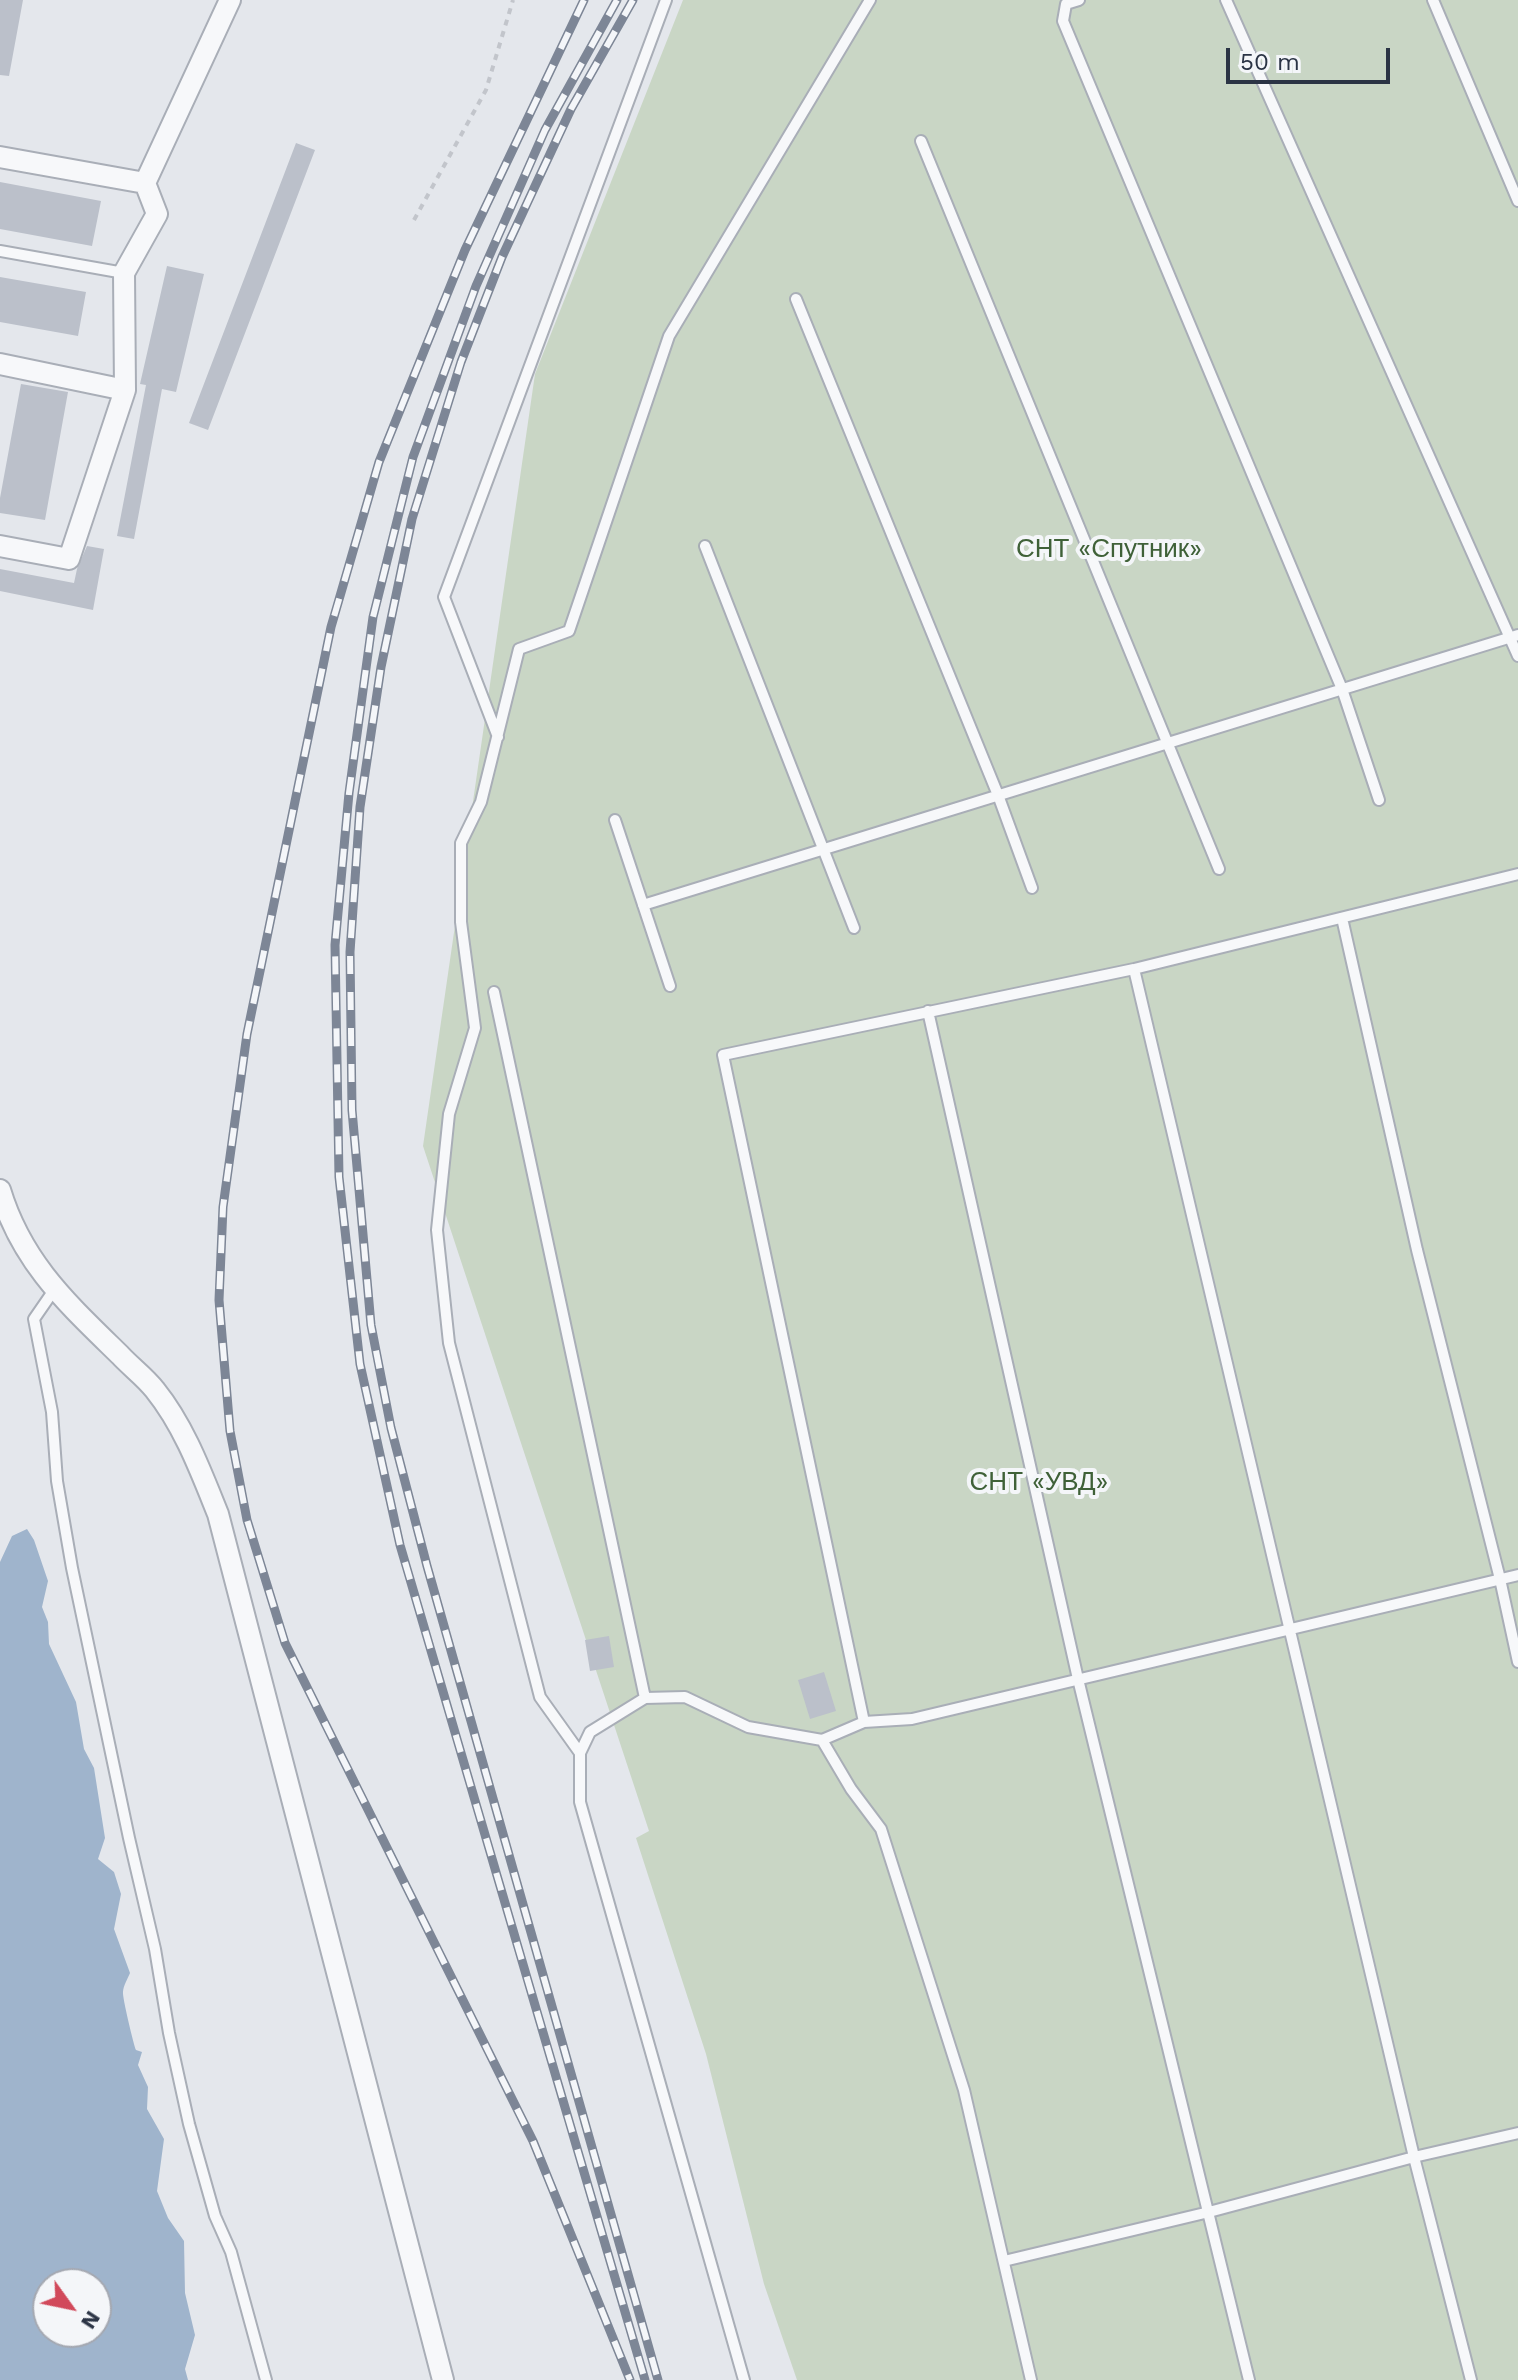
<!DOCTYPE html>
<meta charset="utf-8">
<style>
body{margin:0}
#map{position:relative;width:1518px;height:2380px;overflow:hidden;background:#e4e7ec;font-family:"Work Sans",sans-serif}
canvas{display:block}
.north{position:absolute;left:32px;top:2268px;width:80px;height:80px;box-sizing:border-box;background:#f4f6f9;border:2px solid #a4a8b1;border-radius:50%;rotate:123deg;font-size:22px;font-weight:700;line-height:32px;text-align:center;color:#2b3445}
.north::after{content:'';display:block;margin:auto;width:28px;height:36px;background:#d1495b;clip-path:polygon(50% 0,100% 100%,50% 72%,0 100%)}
.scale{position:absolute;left:1226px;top:48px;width:164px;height:36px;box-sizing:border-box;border:4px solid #2b3445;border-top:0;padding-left:10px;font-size:24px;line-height:28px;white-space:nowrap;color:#2b3445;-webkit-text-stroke:6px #f4f6f9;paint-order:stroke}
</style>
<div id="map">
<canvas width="1518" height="2380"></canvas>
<div class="north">N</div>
<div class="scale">50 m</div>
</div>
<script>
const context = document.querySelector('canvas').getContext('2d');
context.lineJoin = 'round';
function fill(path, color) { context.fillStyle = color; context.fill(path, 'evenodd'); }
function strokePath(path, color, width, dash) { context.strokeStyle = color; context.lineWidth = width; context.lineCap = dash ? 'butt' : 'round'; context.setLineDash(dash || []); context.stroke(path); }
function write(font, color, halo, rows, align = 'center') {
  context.font = font + ' "Work Sans",sans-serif'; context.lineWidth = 8; context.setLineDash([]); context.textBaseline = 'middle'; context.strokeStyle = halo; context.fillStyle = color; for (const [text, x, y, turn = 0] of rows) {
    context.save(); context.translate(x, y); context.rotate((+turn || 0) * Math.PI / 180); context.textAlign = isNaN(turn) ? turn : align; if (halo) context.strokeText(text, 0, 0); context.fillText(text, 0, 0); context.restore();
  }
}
fill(new Path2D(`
 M683,0H1518V2380H797L764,2284L706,2054L636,1838L649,1831L423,1146L535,374Z`), '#c9d6c5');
fill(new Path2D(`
 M27,1529L34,1540L48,1581L42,1607L48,1622L49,1644L76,1702L84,1749L94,1768L105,1838L98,1859L114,1872L121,1894L114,1929L130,1973C128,1978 123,1986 123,1992C122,1996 134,2046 136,2050L142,2052L138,2065L148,2087L147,2109L164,2139L157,2191L168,2218L184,2241L185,2293L195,2335L185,2369L188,2380H0V1562L12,1536ZM48,2284H96V2332H48Z`), '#9fb4cc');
fill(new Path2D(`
 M0,0H23L9,76L0,75Z
 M296,143L315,150L208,430L189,423Z
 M0,182L101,201L92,246L0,229Z
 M167,266L204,274L176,392L162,389L134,539L117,536L146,385L140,384Z
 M0,277L86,292L78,336L0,322Z
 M21,384L68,392L45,520L0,513V498Z
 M87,546L104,549L93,610L0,591V569L74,583L77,569Z
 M609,1636L614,1667L590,1671L585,1640Z
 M824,1672L836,1711L810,1719L798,1680Z`), '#bbc0ca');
const lane = new Path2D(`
 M1079,0L1066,4L1063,21L1342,689L1379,800
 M1226,0L1518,656
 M1433,0L1518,201
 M921,141L1219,869
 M0,251L124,273
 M796,299L998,795L1032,888
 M705,546L854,928
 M498,737L444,597L666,0
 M615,820L670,986
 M643,905L1518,635
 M1342,918L1417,1250L1500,1579L1518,1662
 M1134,969L1414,2157L1471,2380
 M494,992L645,1698
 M928,1011L1078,1679L1249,2380
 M54,1290L34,1319L52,1412L57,1481L72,1568L129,1838L155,1949L169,2033L189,2124L215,2216L231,2252L266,2380
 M864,1722L723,1055L1134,969L1518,874
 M822,1740L851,1789L881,1829L964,2090L1031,2380
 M580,1753L590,1732L645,1698L685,1697L748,1727L822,1740L864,1722L912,1719L1518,1575
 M1004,2261L1209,2212L1414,2157L1518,2133
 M744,2380L580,1802V1753L540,1697L449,1343L437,1230L449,1114L475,1028L461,922V843L481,802L519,649L569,631L669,336L870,0`);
const street = new Path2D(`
 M0,157L145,183
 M145,183L230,0
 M0,364L125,390
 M0,546L69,559L125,390L124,273L157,214L145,183
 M0,1190C22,1263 68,1304 120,1355C131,1367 145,1377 155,1390C184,1426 201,1472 218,1514L443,2380`);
strokePath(lane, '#a9aeb7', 14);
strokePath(street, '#a9aeb7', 24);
strokePath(new Path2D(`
 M414,220L486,90L513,0`), '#c2c5cb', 4, [6, 6]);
strokePath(lane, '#f7f8fa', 10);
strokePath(street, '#f7f8fa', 20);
const rail = new Path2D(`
 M584,0L465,250L379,462L331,627L247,1034L223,1207L219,1300L230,1431L247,1520L285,1643L533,2141L630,2380
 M617,0L545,130L476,286L413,457L373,617L349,793L335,945L339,1177L360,1364L400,1545L645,2380
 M633,0L571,109L502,257L461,362L412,519L381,667L360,807L350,952L352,1110L371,1325L391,1428L427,1566L658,2380`);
strokePath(rail, '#7d8696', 9);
strokePath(rail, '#f4f6f9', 6, [18]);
write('26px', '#3f6138', '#f4f6f9', [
 ["СНТ «Спутник»",1109,549],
 ["СНТ «УВД»",1039,1482]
]);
</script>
